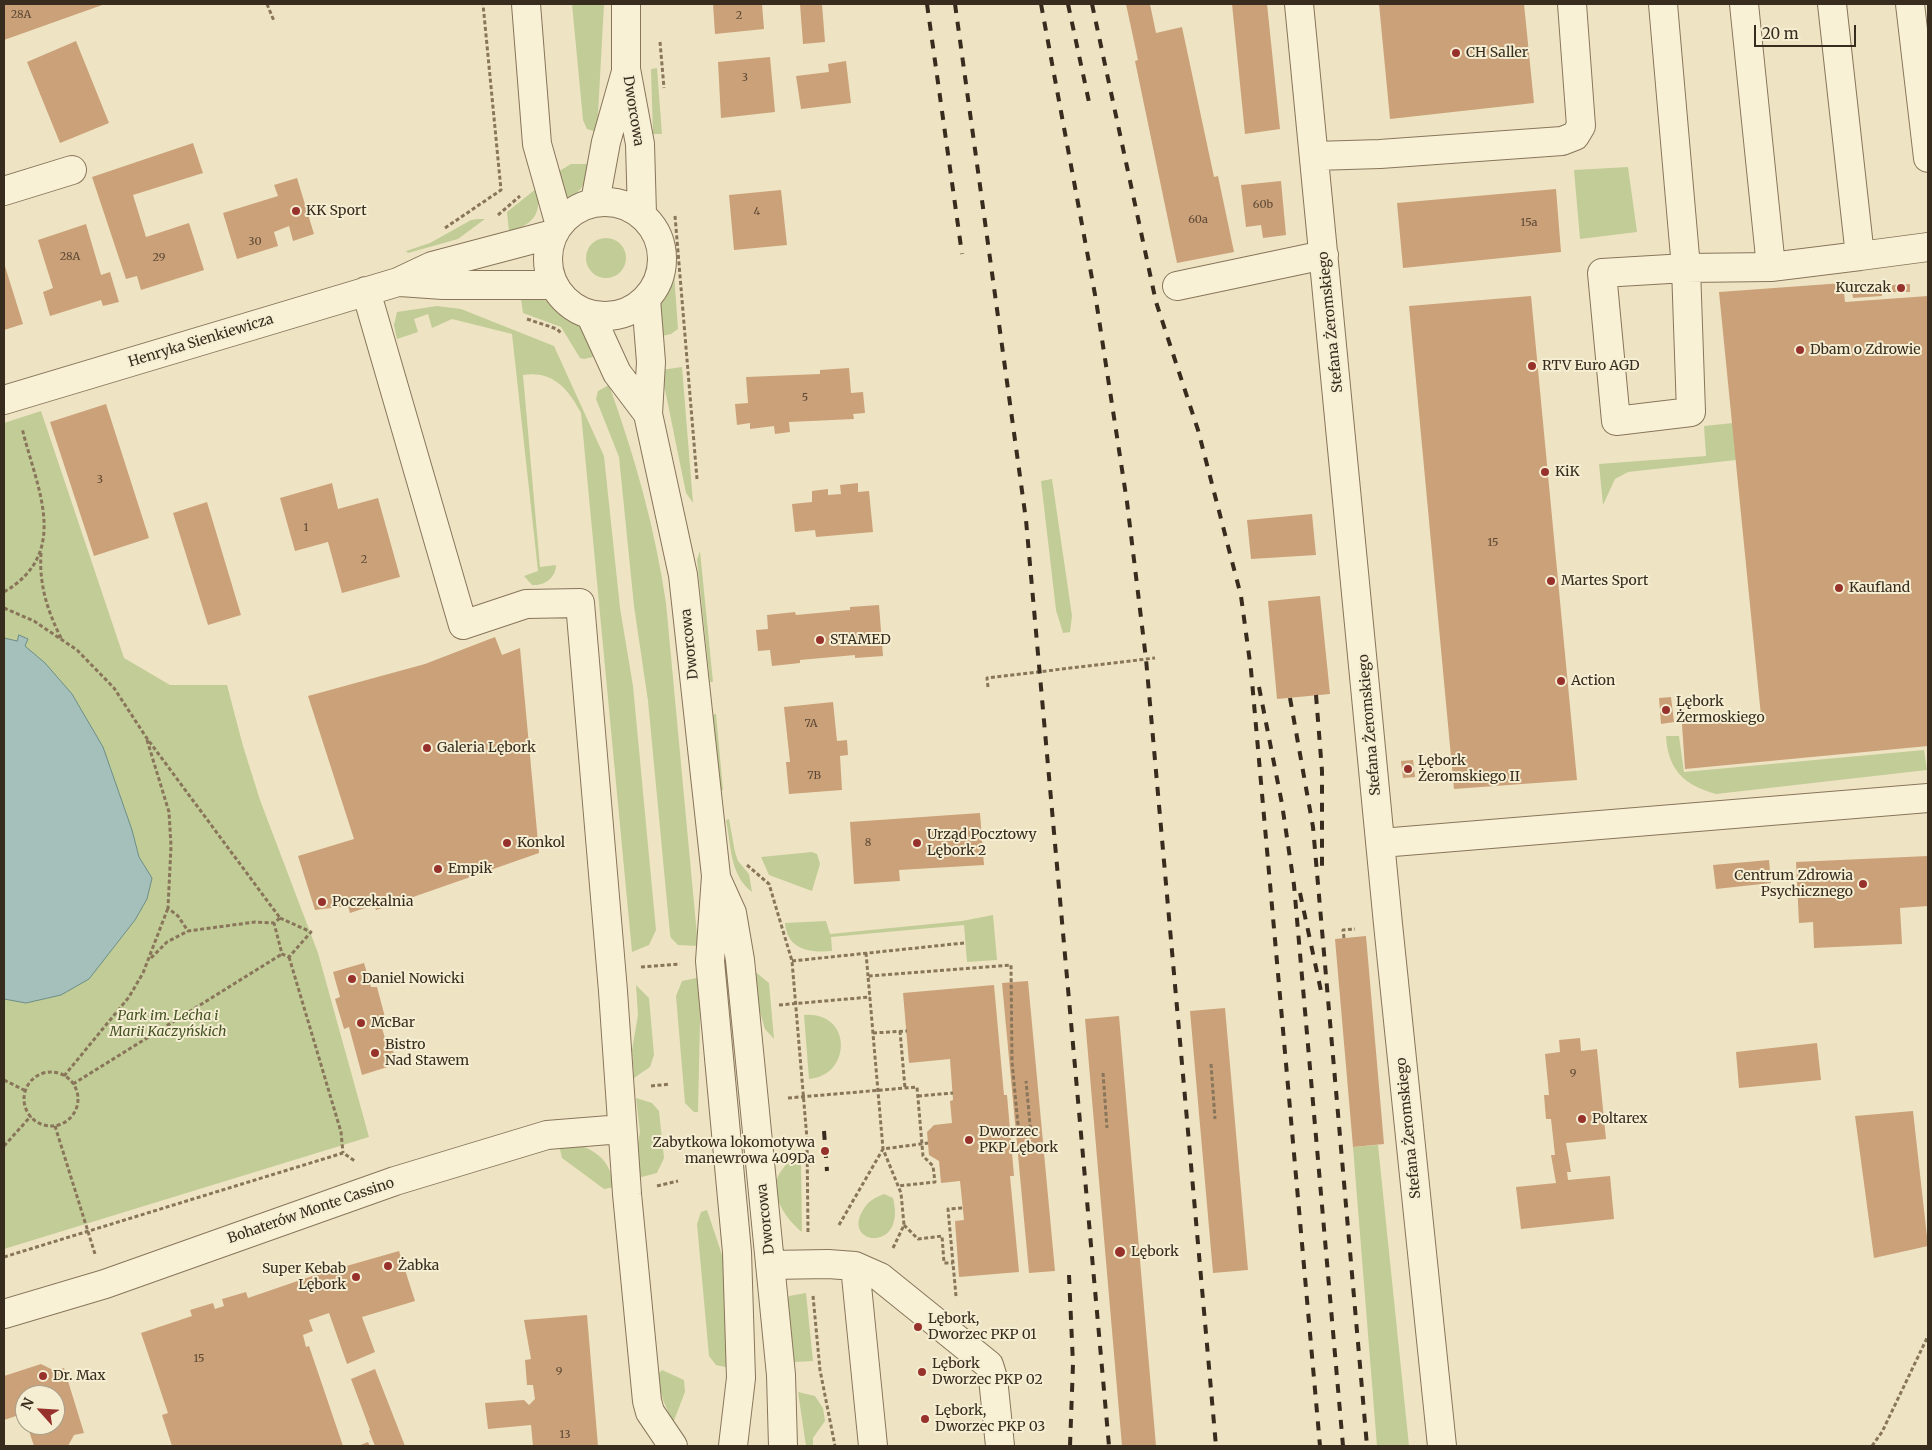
<!DOCTYPE html>
<meta charset="utf-8">
<style>
body{margin:0}
#map{position:relative;width:1932px;height:1450px;overflow:hidden;background:#eee4c3;font-family:Merriweather,serif}
canvas{display:block}
.frame{position:absolute;inset:0;border:5px solid #382c1e;pointer-events:none}
.north{position:absolute;left:15px;top:1385px;width:50px;height:50px;box-sizing:border-box;background:#f5eed2;border:1px solid #a9a08a;border-radius:50%;rotate:296deg;font-size:14px;font-weight:700;line-height:20px;text-align:center;color:#382c1e}
.north::after{content:'';display:block;margin:auto;width:18px;height:22px;background:#96322b;clip-path:polygon(50% 0,100% 100%,50% 72%,0 100%)}
.scale{position:absolute;left:1754px;top:25px;width:102px;height:22px;box-sizing:border-box;border:2px solid #382c1e;border-top:0;padding-left:6px;font-size:15px;line-height:18px;white-space:nowrap;color:#382c1e;-webkit-text-stroke:4px #f5eed2;paint-order:stroke}
</style>
<div id="map">
<canvas width="1932" height="1450"></canvas>
<div class="frame"></div>
<div class="north">N</div>
<div class="scale">20 m</div>
</div>
<script>
const context = document.querySelector('canvas').getContext('2d');
context.lineJoin = 'round';
function fill(path, color) { context.fillStyle = color; context.fill(path, 'evenodd'); }
function strokePath(path, color, width, dash) { context.strokeStyle = color; context.lineWidth = width; context.lineCap = dash ? 'butt' : 'round'; context.setLineDash(dash || []); context.stroke(path); }
function write(font, color, halo, rows, align = 'center') {
  context.font = font + ' Merriweather,serif'; context.lineWidth = 4; context.setLineDash([]); context.textBaseline = 'middle'; context.strokeStyle = halo; context.fillStyle = color; for (const [text, x, y, turn = 0] of rows) {
    context.save(); context.translate(x, y); context.rotate((+turn || 0) * Math.PI / 180); context.textAlign = isNaN(turn) ? turn : align; if (halo) context.strokeText(text, 0, 0); context.fillText(text, 0, 0); context.restore();
  }
}
fill(new Path2D(`
 M572,4H604L597,132L587,129L583,120Z
 M657,68L662,134H653L651,69Z
 M571,164H595C589,175 580,198 565,198L556,173Z
 M1628,167L1637,232L1580,239L1574,170Z
 M537,188C542,213 534,225 509,231L507,212Z
 M478,219H485L458,239L408,253L406,251L430,243L471,220Z
 M586 258a20 20 0 1 1 40 0a20 20 0 1 1-40 0Z
 M673,259L678,329L671,334L657,337L658,305L671,271Z
 M520,292C563,303 578,317 597,356L584,359L580,358L561,327L523,313Z
 M437,306L461,309L554,346L604,456L620,608L633,686L656,930L649,945L632,952L581,413C568,388 552,370 523,375L540,567L556,565C556,578 544,586 532,585L524,576L538,571L512,334L452,319L432,328L428,314L414,319L418,332L397,339L394,325L397,312Z
 M682,367L693,503L686,493L661,370Z
 M609,385C635,457 655,528 666,603L698,946L678,945L671,938L670,934L648,701L634,606L619,457L596,399L598,391Z
 M41,411L124,658L170,685H227L243,746L260,800L318,953L369,1137L4,1249V423Z
 M1733,423L1736,460L1628,472L1615,479L1603,505L1599,464L1706,456L1704,426Z
 M1052,479L1072,616L1070,632L1063,633L1056,610L1041,481Z
 M700,551L713,682H710L697,560Z
 M716,714L723,790H721L713,715Z
 M1666,736H1679L1684,772L1924,750L1927,770L1716,794C1684,785 1668,770 1666,736Z
 M729,819L735,852L738,861L749,874L752,892C730,876 731,845 726,820Z
 M812,852L817,854L820,864L812,891L769,875L761,857Z
 M993,915L997,960L967,962L964,925L831,937L832,951C810,953 787,950 785,923L826,921L830,934L962,921Z
 M753,970L769,983L774,1039L765,1029L752,985Z
 M701,977L698,1112H694L685,1103L676,996L682,981Z
 M636,985L649,998L654,1055L650,1067L634,1078L632,1050L638,1015Z
 M804,1015C853,1011 852,1076 809,1079Z
 M636,1098L652,1103L659,1111L664,1158L657,1173L638,1178L637,1149L640,1132Z
 M558,1141C588,1145 610,1154 614,1187L604,1189L562,1158Z
 M1378,1145L1409,1446H1377L1353,1147Z
 M801,1161L802,1232C787,1220 772,1199 777,1179C779,1173 784,1167 788,1162Z
 M884,1194L893,1198C907,1254 841,1245 863,1210C868,1201 874,1198 884,1194Z
 M707,1210L724,1261L730,1368L716,1365L709,1356L697,1224L701,1212Z
 M806,1293L813,1361L794,1362L786,1302L789,1296Z
 M662,1370L684,1380L685,1392L673,1423L663,1400L657,1379V1375Z
 M798,1392L815,1396L823,1408L825,1421L813,1438V1446H806Z`), '#c2cc97');
const water = new Path2D(`
 M19,635L28,639L25,646L45,663L72,694L103,747L132,830L139,857L152,878L147,899L135,920L89,979L61,995L26,1003L4,999V638L17,641Z`);
fill(water, '#a5c0ba');
strokePath(water, '#6c8e88', 1);
fill(new Path2D(`
 M4,4H105L4,40Z
 M713,4H762L764,29L715,34Z
 M800,4H822L825,42L803,44Z
 M1126,4H1150L1156,33L1182,27L1214,177L1218,176L1234,252L1177,263L1135,61L1138,60Z
 M1232,4H1267L1280,129L1245,134Z
 M1379,4H1524L1534,103L1390,119Z
 M76,41L109,123L60,143L27,62Z
 M770,57L775,112L721,118L718,62Z
 M846,61L851,103L801,109L796,76L829,72L828,64Z
 M193,143L203,173L133,195L146,237L189,223L204,270L141,290L137,276L126,279L92,177Z
 M297,178L314,234L293,241L289,226L274,232L278,246L237,259L223,213L278,196L274,185Z
 M1281,181L1286,235L1263,238L1261,225L1246,227L1241,185Z
 M1556,189L1561,252L1403,268L1397,203Z
 M781,190L787,245L734,250L729,195Z
 M86,224L101,275L110,272L119,302L103,306L101,300L50,316L43,292L53,288L38,240Z
 M4,263L23,324L4,330Z
 M1843,283L1845,302L1928,296V746L1685,769L1682,724L1761,716L1719,292Z
 M1881,284L1882,296L1853,298L1851,285Z
 M1910,284V292H1892V285Z
 M1531,296L1577,780L1454,789L1409,306Z
 M849,368L851,393L863,392L865,413L853,414L854,419L789,422L790,432L775,434L774,426L750,429V423L737,425L735,404L748,403L746,377L820,374V370Z
 M106,404L149,538L94,556L50,422Z
 M332,483L338,509L378,498L400,577L342,593L328,542L295,551L280,498Z
 M858,483V492L869,491L873,532L816,537L815,530L795,532L792,504L812,502V491L828,489V495L841,494L840,485Z
 M207,502L241,615L208,625L173,513Z
 M1312,514L1316,555L1251,559L1247,520Z
 M1320,596L1330,694L1277,699L1268,601Z
 M879,605L883,656L855,658V655L800,660V663L772,666L770,650L758,651L756,630L768,629L767,615L795,612L796,615L850,610V607Z
 M495,637L502,655L520,648L539,853L376,910L374,905L350,913L348,906L315,910L298,856L354,839L308,696L425,664Z
 M1671,697L1674,722L1661,724L1659,698Z
 M833,702L837,741L847,740L848,755L840,756L842,790L789,794L786,762H790L784,707Z
 M1413,760L1415,777L1403,778L1401,761Z
 M980,813L984,865L899,870L900,881L854,884L850,822Z
 M1928,856V906L1900,908L1902,944L1814,948L1813,922L1799,923L1796,862Z
 M1769,860L1771,883L1716,889L1713,865Z
 M1366,936L1384,1144L1353,1147L1335,939Z
 M364,963L371,987H377L385,1017L379,1019L386,1041L390,1040L397,1064L362,1075L349,1027L344,1029L335,999L340,997L333,972Z
 M1028,981L1055,1271L1029,1273L1002,983Z
 M994,985L1004,1095H1007L1014,1176H1010L1019,1272L959,1277L955,1221L964,1220L960,1181L941,1183L939,1161L929,1155L927,1132L934,1125L952,1123L950,1101L953,1100L950,1059L909,1063L903,993Z
 M1225,1008L1248,1270L1213,1273L1190,1011Z
 M1119,1016L1156,1446H1122L1085,1019Z
 M1580,1038L1581,1051L1597,1049L1606,1139L1566,1143L1571,1172H1567L1568,1180L1610,1176L1614,1219L1521,1229L1516,1187L1556,1183L1551,1155H1555L1551,1119H1546L1544,1095H1549L1545,1054L1560,1052L1559,1040Z
 M1817,1043L1821,1080L1739,1088L1736,1052Z
 M1913,1111L1928,1246L1874,1258L1855,1116Z
 M399,1251L415,1301L362,1317L375,1352L347,1364L329,1313L309,1320L313,1331L303,1335L306,1347L309,1346L343,1446H172L162,1415L168,1413L141,1333L192,1316L190,1310L213,1303L215,1309L224,1306L222,1299L246,1292L248,1298L315,1275Z
 M587,1315L598,1446H533L531,1425L488,1429L485,1403L524,1400L529,1405L535,1399L533,1385H527L525,1360L531,1359L524,1320Z
 M41,1364L55,1371L64,1368L84,1433L74,1435L68,1446H34L27,1425H55V1395H25V1420L16,1416L4,1420V1376Z
 M375,1369L405,1446H375L369,1431L370,1430L351,1379Z
 M368,1442L370,1446H358Z`), '#cba179');
const minor = new Path2D(`
 M526,4L537,144L559,222
 M626,4V69L640,144L642,214
 M1299,4L1388,924L1442,1446
 M1663,4L1686,268L1691,412L1616,421L1602,273L1686,268L1771,267
 M1744,4L1771,267L1860,256L1832,4
 M1910,4L1928,158
 M1315,156L1380,154L1562,141L1575,136L1581,126L1572,4
 M4,191L72,170
 M548 259a57 57 0 1 1 114 0a57 57 0 1 1-114 0Z
 M595,202L606,142L625,75
 M1860,256L1928,247
 M400,282L443,285H553
 M1177,286L1324,255
 M366,291L463,625L526,604L580,603L613,991L627,1194L647,1401L650,1412L673,1446
 M646,299L651,362L648,414L683,575L716,876L710,961L737,1252L741,1378L733,1446
 M590,314L617,373L648,414
 M4,400L398,282L432,266L553,234
 M1381,843L1928,798
 M718,882L732,913L740,960L781,1375L783,1446
 M770,1265L828,1264L855,1266L880,1277L989,1365L993,1378L1000,1446
 M855,1266L873,1446
 M4,1314L105,1284L395,1181L547,1135L622,1129`);
strokePath(minor, '#88755a', 30);
strokePath(new Path2D(`
 M267,4L274,21
 M660,42L664,88
 M498,215L520,196
 M675,216L697,479
 M445,228L501,190L483,4
 M527,319L557,329L562,334
 M41,553C39,584 47,610 61,638
 M4,592C72,552 36,487 22,428
 M4,608L34,621L77,650L114,688L146,737L280,918
 M988,687L987,678L1155,658
 M147,740L169,812L171,846L168,908L178,916L188,931L255,922L274,923
 M747,865L769,884L792,961L807,1139L808,1232
 M280,918L311,932L289,957L282,954L274,923Z
 M1344,938L1343,930L1355,929
 M866,953L868,976
 M289,957L341,1132L343,1153
 M151,958L167,942L188,931
 M792,961L964,943
 M641,967L680,964
 M779,1005L870,997
 M900,1031L905,1088
 M873,1033L907,1031
 M1211,1064L1215,1119
 M24 1099a27 27 0 1 1 54 0a27 27 0 1 1-54 0Z
 M1103,1073L1107,1128
 M64,1076L129,997L143,973L168,908
 M4,1080L26,1091
 M73,1084L282,954
 M651,1086L670,1084
 M918,1096L953,1093
 M788,1098L917,1087L923,1156L933,1166L935,1182L898,1186
 M55,1126L95,1254
 M1010,1136L1019,1135
 M4,1146L31,1116
 M657,1186L678,1181
 M839,1225L883,1149L928,1143
 M904,1225L918,1239L942,1236L944,1263H953
 M893,1248L904,1225L901,1193L883,1149L868,976L1011,965L1012,1062L1019,1135H1031L1026,1081
 M4,1257L343,1153L355,1161
 M813,1296L820,1370L835,1446
 M956,1296L948,1209L963,1208
 M1872,1446L1882,1432L1928,1336`), '#88755a', 3, [4, 2.5]);
strokePath(minor, '#f8f1d6', 28);
strokePath(new Path2D(`
 M927,4L962,254
 M955,4L1026,520L1109,1446
 M1041,4L1096,300L1127,502L1146,659L1216,1446
 M1068,4L1089,102
 M1092,4L1156,302L1198,430L1241,596L1251,670L1320,1446
 M1259,687L1282,804L1294,885L1343,1446
 M1316,695L1322,771V866
 M1290,698L1313,827L1367,1446
 M1300,893L1321,991
 M824,1131L827,1171
 M1069,1275L1073,1364L1070,1446`), '#382c1e', 4, [9, 9]);
for (const [x, y, r, color] of [
 [1456,53,5,"#96322b"],
 [296,211,5,"#96322b"],
 [1901,288,5,"#96322b"],
 [1800,350,5,"#96322b"],
 [1532,366,5,"#96322b"],
 [1545,472,5,"#96322b"],
 [1551,581,5,"#96322b"],
 [1839,588,5,"#96322b"],
 [820,640,5,"#96322b"],
 [1561,681,5,"#96322b"],
 [1666,710,5,"#96322b"],
 [427,748,5,"#96322b"],
 [1408,769,5,"#96322b"],
 [507,843,5,"#96322b"],
 [917,843,5,"#96322b"],
 [438,869,5,"#96322b"],
 [1863,884,5,"#96322b"],
 [322,902,5,"#96322b"],
 [352,979,5,"#96322b"],
 [361,1023,5,"#96322b"],
 [375,1053,5,"#96322b"],
 [1582,1119,5,"#96322b"],
 [969,1140,5,"#96322b"],
 [825,1151,5,"#96322b"],
 [1120,1252,6,"#96322b"],
 [388,1266,5,"#96322b"],
 [356,1277,5,"#96322b"],
 [918,1327,5,"#96322b"],
 [922,1372,5,"#96322b"],
 [43,1376,5,"#96322b"],
 [925,1419,5,"#96322b"]
]) { const dot = new Path2D(); dot.arc(x, y, r, 0, 2 * Math.PI); context.fillStyle = color; context.fill(dot); strokePath(dot, '#f5eed2', 2); }
write('11px', '#5d4935', null, [
 ["28A",21,15],
 ["2",739,16],
 ["3",745,78],
 ["60b",1263,205],
 ["4",757,212],
 ["60a",1198,220],
 ["15a",1529,223],
 ["30",255,242],
 ["28A",70,257],
 ["29",159,258],
 ["5",805,398],
 ["3",100,480],
 ["1",306,528],
 ["15",1493,543],
 ["2",364,560],
 ["7A",811,724],
 ["7B",814,776],
 ["8",868,843],
 ["9",1573,1074],
 ["15",199,1359],
 ["9",559,1372],
 ["13",565,1435]
]);
write('14px', '#382c1e', '#f5eed2', [
 ["CH Saller",1466,53],
 ["KK Sport",306,211],
 ["Kurczak",1891,288,"right"],
 ["Dbam o Zdrowie",1810,350],
 ["RTV Euro AGD",1542,366],
 ["KiK",1555,472],
 ["Martes Sport",1561,581],
 ["Kaufland",1849,588],
 ["STAMED",830,640],
 ["Action",1571,681],
 ["Lębork",1676,702],
 ["Żermoskiego",1676,718],
 ["Galeria Lębork",437,748],
 ["Lębork",1418,761],
 ["Żeromskiego II",1418,777],
 ["Urząd Pocztowy",927,835],
 ["Lębork 2",927,851],
 ["Konkol",517,843],
 ["Empik",448,869],
 ["Centrum Zdrowia",1853,876,"right"],
 ["Psychicznego",1853,892,"right"],
 ["Poczekalnia",332,902],
 ["Daniel Nowicki",362,979],
 ["McBar",371,1023],
 ["Bistro",385,1045],
 ["Nad Stawem",385,1061],
 ["Poltarex",1592,1119],
 ["Dworzec",979,1132],
 ["PKP Lębork",979,1148],
 ["Zabytkowa lokomotywa",815,1143,"right"],
 ["manewrowa 409Da",815,1159,"right"],
 ["Lębork",1131,1252],
 ["Żabka",398,1266],
 ["Super Kebab",346,1269,"right"],
 ["Lębork",346,1285,"right"],
 ["Lębork,",928,1319],
 ["Dworzec PKP 01",928,1335],
 ["Lębork",932,1364],
 ["Dworzec PKP 02",932,1380],
 ["Dr. Max",53,1376],
 ["Lębork,",935,1411],
 ["Dworzec PKP 03",935,1427]
], 'left');
write('14px', '#382c1e', '#f5eed2', [
 ["Dworcowa",633,111,81],
 ["Stefana Żeromskiego",1331,322,-96],
 ["Henryka Sienkiewicza",201,341,-17],
 ["Dworcowa",690,644,-96],
 ["Stefana Żeromskiego",1370,725,-95],
 ["Stefana Żeromskiego",1409,1128,-96],
 ["Bohaterów Monte Cassino",311,1211,-19],
 ["Dworcowa",766,1219,-96]
]);
write('italic 14px', '#455425', '#f5eed2', [
 ["Park im. Lecha i",168,1016],
 ["Marii Kaczyńskich",168,1032]
]);
</script>
